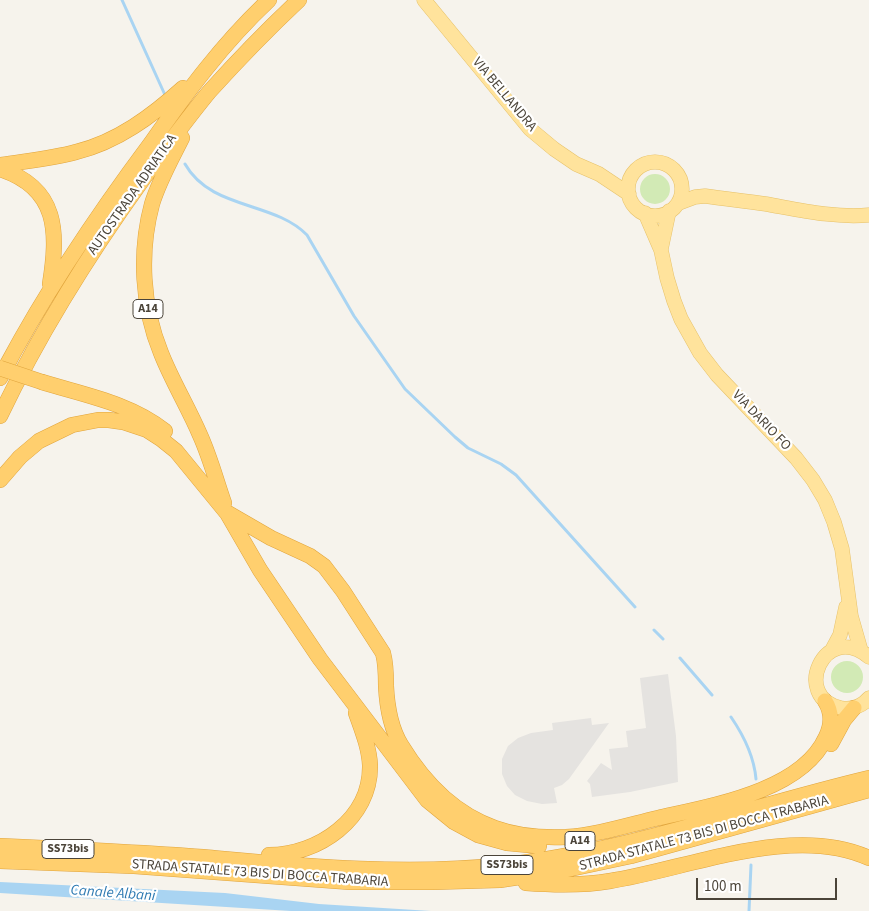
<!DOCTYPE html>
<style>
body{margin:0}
#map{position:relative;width:869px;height:911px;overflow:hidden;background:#f6f3ec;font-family:"Source Sans 3",sans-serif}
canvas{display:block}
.scale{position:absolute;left:696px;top:878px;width:141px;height:22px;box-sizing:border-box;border:2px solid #4b4439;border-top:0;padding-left:6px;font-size:15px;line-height:18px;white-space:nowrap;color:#4b4439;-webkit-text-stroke:4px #fff;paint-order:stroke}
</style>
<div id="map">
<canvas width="869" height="911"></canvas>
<div class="scale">100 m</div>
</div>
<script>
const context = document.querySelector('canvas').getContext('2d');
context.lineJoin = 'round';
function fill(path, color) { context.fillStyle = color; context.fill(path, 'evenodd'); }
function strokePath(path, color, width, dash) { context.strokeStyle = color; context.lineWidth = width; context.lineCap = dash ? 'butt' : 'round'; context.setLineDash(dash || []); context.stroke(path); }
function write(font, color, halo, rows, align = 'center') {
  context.font = font + ' "Source Sans 3",sans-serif'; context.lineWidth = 4.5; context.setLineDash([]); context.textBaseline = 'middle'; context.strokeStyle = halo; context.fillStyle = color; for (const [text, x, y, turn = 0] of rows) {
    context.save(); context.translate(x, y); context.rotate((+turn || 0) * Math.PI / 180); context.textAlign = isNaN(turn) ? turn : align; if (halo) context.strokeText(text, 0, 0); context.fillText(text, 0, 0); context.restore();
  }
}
fill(new Path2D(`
 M640 189a15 15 0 1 1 30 0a15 15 0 1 1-30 0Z
 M831 677a16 16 0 1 1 32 0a16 16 0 1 1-32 0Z`), '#d2eab5');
fill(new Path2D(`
 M668,674L676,736L678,782L630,792L592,797L590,784L587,781L601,763L612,770L609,749L628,747L626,731L646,728L640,678Z
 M591,718L592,725L609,723L569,779L562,785L554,788L557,803L542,804L527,801L515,795L507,786L502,774V759L508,746L518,738L531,733L553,730L552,723Z`), '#e5e3e0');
fill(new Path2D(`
 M0,882L225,893L319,904L431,911H291L0,893Z`), '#a9d4f2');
strokePath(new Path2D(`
 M122,0L165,95
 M185,164C211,210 274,201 307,235L354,316L405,389L455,437L468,448L501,464L516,475L635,607
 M654,630L663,639
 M680,658L712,695
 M731,717C744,736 754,756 756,779
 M749,911L751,865`), '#a9d4f2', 3);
const major = new Path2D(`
 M424,0L530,129L554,149L576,164L599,174L629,194
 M628 189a27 27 0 1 1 54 0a27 27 0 1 1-54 0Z
 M679,203L695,197L705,196C725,199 746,201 766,204C800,210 834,218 869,215
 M645,213L661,250L667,278L674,301L681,319L700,353L717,375L796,458L813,480L825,500L834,522L842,549L851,616L861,651
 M661,249L669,211
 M832,650L840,635L846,607
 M869,657C824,620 791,698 841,708C852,710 862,706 869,698`);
const highway = new Path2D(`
 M182,138C171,160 159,181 152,204C139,252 142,307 161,353C172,381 188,407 200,435C210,457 216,480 224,503
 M0,165C25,161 51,159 76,152C117,142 152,116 183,88
 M0,169C59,188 58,233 50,284
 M0,378C43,295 95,218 151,143C187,92 223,43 269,0
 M42,382C84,395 130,403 165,431
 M0,416C40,332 89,254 143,179C164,150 186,120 209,92C238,60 268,29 299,0
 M0,480L20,457L39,441L72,425L98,420H109L123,422L147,430L161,439L176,451L226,512L271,538L310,556L324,566L343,591L383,653C386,664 386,675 386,686C387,706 390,727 401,745C423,781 454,814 495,828C517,836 542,838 566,837C597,835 628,825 658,818C711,806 802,791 826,737C832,725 832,712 825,701
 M227,513L260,570L320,659L427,800L454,822L478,835L507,843L539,846
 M831,744L844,720L854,708
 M0,846C68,849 136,852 203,857C303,866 404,876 504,865C628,851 747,807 869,778
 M269,855C318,855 371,819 370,765C369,747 362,730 356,713
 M0,861L134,866L350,882H433L500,880L565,870L631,856L869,790
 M526,883C554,885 582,886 610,881C688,869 793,823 869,858`);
strokePath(major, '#e6c16a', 15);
strokePath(highway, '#e0a43c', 16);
strokePath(major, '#ffe39c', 14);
strokePath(highway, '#ffcf6e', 15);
const highwayBridge = new Path2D(`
 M0,368L42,382`);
strokePath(highwayBridge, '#e0a43c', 16, []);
strokePath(highwayBridge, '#ffcf6e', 15);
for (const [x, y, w] of [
 [148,309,30],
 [580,841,30],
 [68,849,52],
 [507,865,52]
]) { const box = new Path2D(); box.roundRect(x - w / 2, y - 9.5, w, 19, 4); context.fillStyle = '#fff'; context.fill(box); strokePath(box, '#4b4439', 1); }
write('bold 12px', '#4b4439', null, [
 ["A14",148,309],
 ["A14",580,841],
 ["SS73bis",68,849],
 ["SS73bis",507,865]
]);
write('14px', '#4b4439', '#fff', [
 ["VIA BELLANDRA",504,95,50],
 ["AUTOSTRADA ADRIATICA",133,195,-55],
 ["VIA DARIO FO",761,421,46],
 ["STRADA STATALE 73 BIS DI BOCCA TRABARIA",704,834,-15],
 ["STRADA STATALE 73 BIS DI BOCCA TRABARIA",260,874,4]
]);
write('italic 15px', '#2e7ab2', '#fff', [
 ["Canale Albani",113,894,4]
]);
</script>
